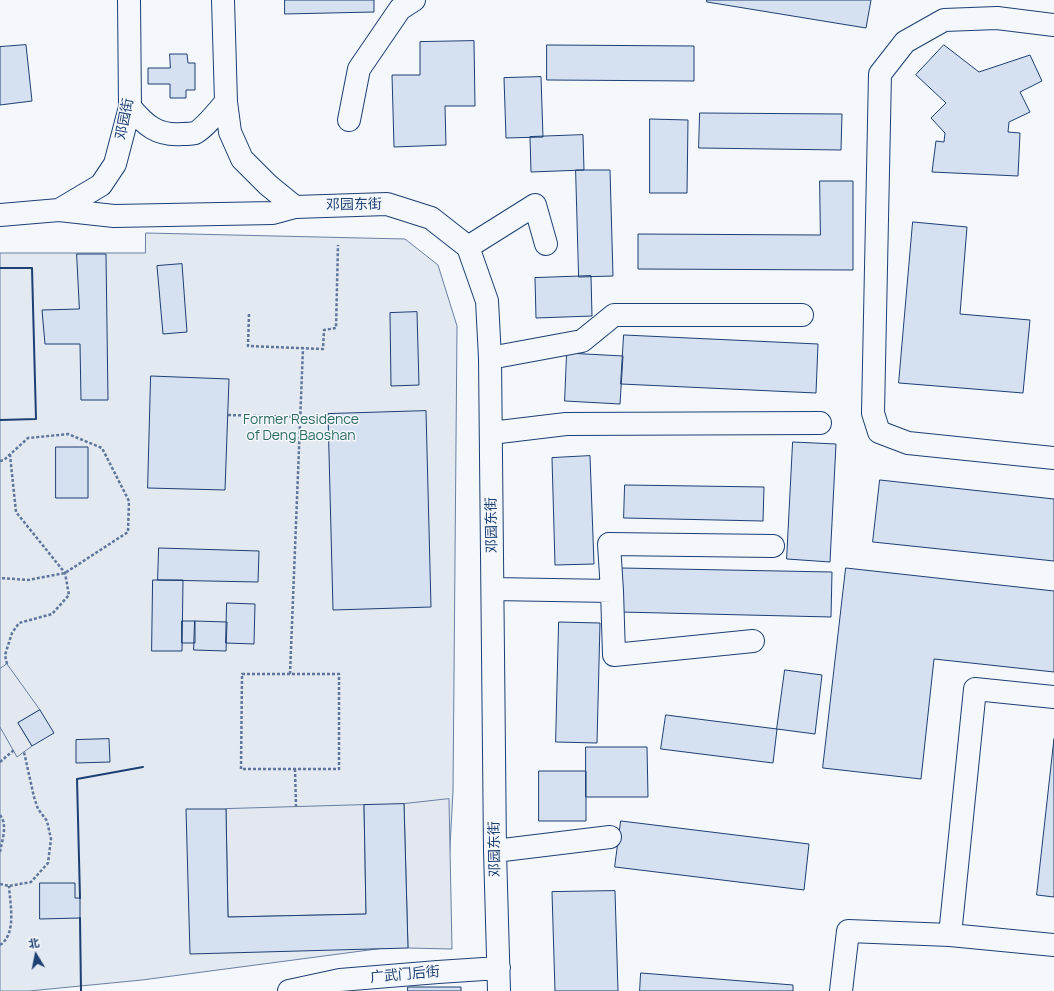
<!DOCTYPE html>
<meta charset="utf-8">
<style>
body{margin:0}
#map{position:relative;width:1054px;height:991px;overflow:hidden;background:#f4f7fb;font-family:Manrope,"Noto Sans SC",sans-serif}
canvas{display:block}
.north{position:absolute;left:16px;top:935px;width:40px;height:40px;-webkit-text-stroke:3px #f4f7fb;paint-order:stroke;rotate:350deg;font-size:11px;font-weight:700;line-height:16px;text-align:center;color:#1d3f73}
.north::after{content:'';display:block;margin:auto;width:14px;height:18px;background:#1d3f73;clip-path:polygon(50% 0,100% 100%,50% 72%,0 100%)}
</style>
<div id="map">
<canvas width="1054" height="991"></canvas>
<div class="north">北</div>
</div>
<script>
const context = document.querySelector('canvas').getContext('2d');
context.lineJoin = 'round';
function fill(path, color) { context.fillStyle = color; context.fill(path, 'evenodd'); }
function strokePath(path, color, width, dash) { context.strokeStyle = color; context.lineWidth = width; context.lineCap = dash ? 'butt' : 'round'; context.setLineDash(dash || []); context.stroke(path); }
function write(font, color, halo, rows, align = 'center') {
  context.font = font + ' Manrope,"Noto Sans SC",sans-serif'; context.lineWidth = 3; context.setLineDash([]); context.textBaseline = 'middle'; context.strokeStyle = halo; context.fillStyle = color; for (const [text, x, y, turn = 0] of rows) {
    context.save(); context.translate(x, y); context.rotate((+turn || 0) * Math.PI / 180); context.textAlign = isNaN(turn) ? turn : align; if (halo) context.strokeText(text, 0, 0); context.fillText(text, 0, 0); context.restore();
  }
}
const green = new Path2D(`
 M146,233L405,239L438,265L457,326L453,791L445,940L142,980L29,991H0V253H145Z`);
fill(green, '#e3e9f0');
strokePath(green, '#687fa3', 1);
const parking = new Path2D(`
 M7,664L40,710L18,723L32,746L17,757L0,727V669Z
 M449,799L452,949L408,948L404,804Z
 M364,805L366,914L228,917L226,809Z`);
fill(parking, '#e3e8f0');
strokePath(parking, '#687fa3', 1);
const building = new Path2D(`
 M285,0H374V12L285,14Z
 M707,0H871L866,28L707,2Z
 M474,41L475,106H445L446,145L394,147L392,75H420V42Z
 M26,45L32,101L0,105V47Z
 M547,45L694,46V81L547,80Z
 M944,45L979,72L1030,55L1042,81L1020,92L1030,112L1009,122L1008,132L1020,133L1018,176L932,172L936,141L944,142L945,133L931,118L946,103L916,75Z
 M170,54H187L188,63H195V90H186V98H170V84H148V68H170Z
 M541,77L543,137L506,138L504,78Z
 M700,113L842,114L841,150L699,148Z
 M650,119L688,120L687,193H650Z
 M583,135L584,170L531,172L530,137Z
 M576,170H610L613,276L579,277Z
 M820,181H853V270L638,269V234L820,235Z
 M913,222L967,227L960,314L1030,320L1023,393L899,383Z
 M77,254H106L108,400H81L80,344H45L42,310L79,309Z
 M182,264L187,332L163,334L157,266Z
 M591,276L592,316L536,318L535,278Z
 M417,312L419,385L391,386L390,313Z
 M624,335L818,344L816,393L621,384Z
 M567,353L623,356L620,404L565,401Z
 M151,376L229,379L225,490L148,488Z
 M426,411L431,607L333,610L328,414Z
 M793,442L836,444L830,562L787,559Z
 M56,447H88V498H56Z
 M590,456L594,564L555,565L552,458Z
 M880,480L1054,499V561L873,542Z
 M625,485L764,487L763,521L624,518Z
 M159,548L259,551L258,582L158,580Z
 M621,568L832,572L831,617L620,612Z
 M846,568L1054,591V672L934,659L921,779L823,768Z
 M153,580H183L182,651H152Z
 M227,603L255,604L254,644L226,643Z
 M182,621H195V643H182Z
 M195,621L227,622L226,651L194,650Z
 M559,622L600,623L597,743L556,742Z
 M785,670L822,675L815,734L777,729Z
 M40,710L54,733L32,746L18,723Z
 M666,715L777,729L773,763L661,749Z
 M109,739L110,762L76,763V740Z
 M1054,739V897L1037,895Z
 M586,747H647L648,797H586Z
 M539,771H586V821H539Z
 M404,804L408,948L190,954L186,809H226L228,917L366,914L364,805Z
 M621,821L809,844L804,890L615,867Z
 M40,883H75V898H80V918L40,919Z
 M615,891L618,991H555L552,892Z
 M641,973L793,985V991H640Z
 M408,987H461V991H408Z`);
fill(building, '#d5e0f0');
strokePath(building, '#1d3f73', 1);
const minor = new Path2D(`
 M223,0L226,102L230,132L242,159L268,185L295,207
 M1054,25L997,18L944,20L905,42L880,74L873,413L879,432L908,443L1054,458
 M130,107C145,125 157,136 182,134C186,134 191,134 195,133C204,129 219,110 226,102
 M349,120L359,69L400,9L414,0
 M59,210L101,185L115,164L130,107L129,0
 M0,215L59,210L114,216L273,213L295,207L387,204L431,218L468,247L487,301L490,358L495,851L499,991
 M468,247L535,205L546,244
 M490,358L582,341L614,315H802
 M491,433L566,424L820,423
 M493,589L612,591L614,655L753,641
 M612,591L609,544L773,546
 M1054,697L975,689L950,935L1054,945
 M495,851L610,837
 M289,991L340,980L438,972L499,968
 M841,991L848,931L950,935`);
strokePath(minor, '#1d3f73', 24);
strokePath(new Path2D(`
 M249,314L248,346L323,349L324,330L336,328L338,245
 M228,415L300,417
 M0,461L4,460L28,438L68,434L102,448L129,501L128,532L65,573L28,580L0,578
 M7,664L5,655L12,633L19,623L52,614L69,595L65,573L16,512L10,455
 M242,674H339V769H241Z
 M290,674L303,348
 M0,762L14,750
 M295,769L296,806
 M0,815C8,825 2,840 0,852
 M0,884L9,886L31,882L48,863L51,839L47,821L38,809L34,797L24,752
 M0,945C17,934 10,904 9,886`), '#5e769c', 2.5, [3, 2]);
strokePath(minor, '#f4f7fb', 22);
strokePath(new Path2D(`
 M0,268H32L36,419L0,420
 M80,898L77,779L143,767
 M80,918L81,991`), '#1d3f73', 2);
write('14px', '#1d3f73', '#f4f7fb', [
 ["邓园街",125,119,-79],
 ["邓园东街",354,205,-1],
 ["邓园东街",492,525,-91],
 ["邓园东街",495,849,-91],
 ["广武门后街",405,975,-5]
]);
write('14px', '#2c6c60', '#f4f7fb', [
 ["Former Residence",301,420],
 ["of Deng Baoshan",301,436]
]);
</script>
